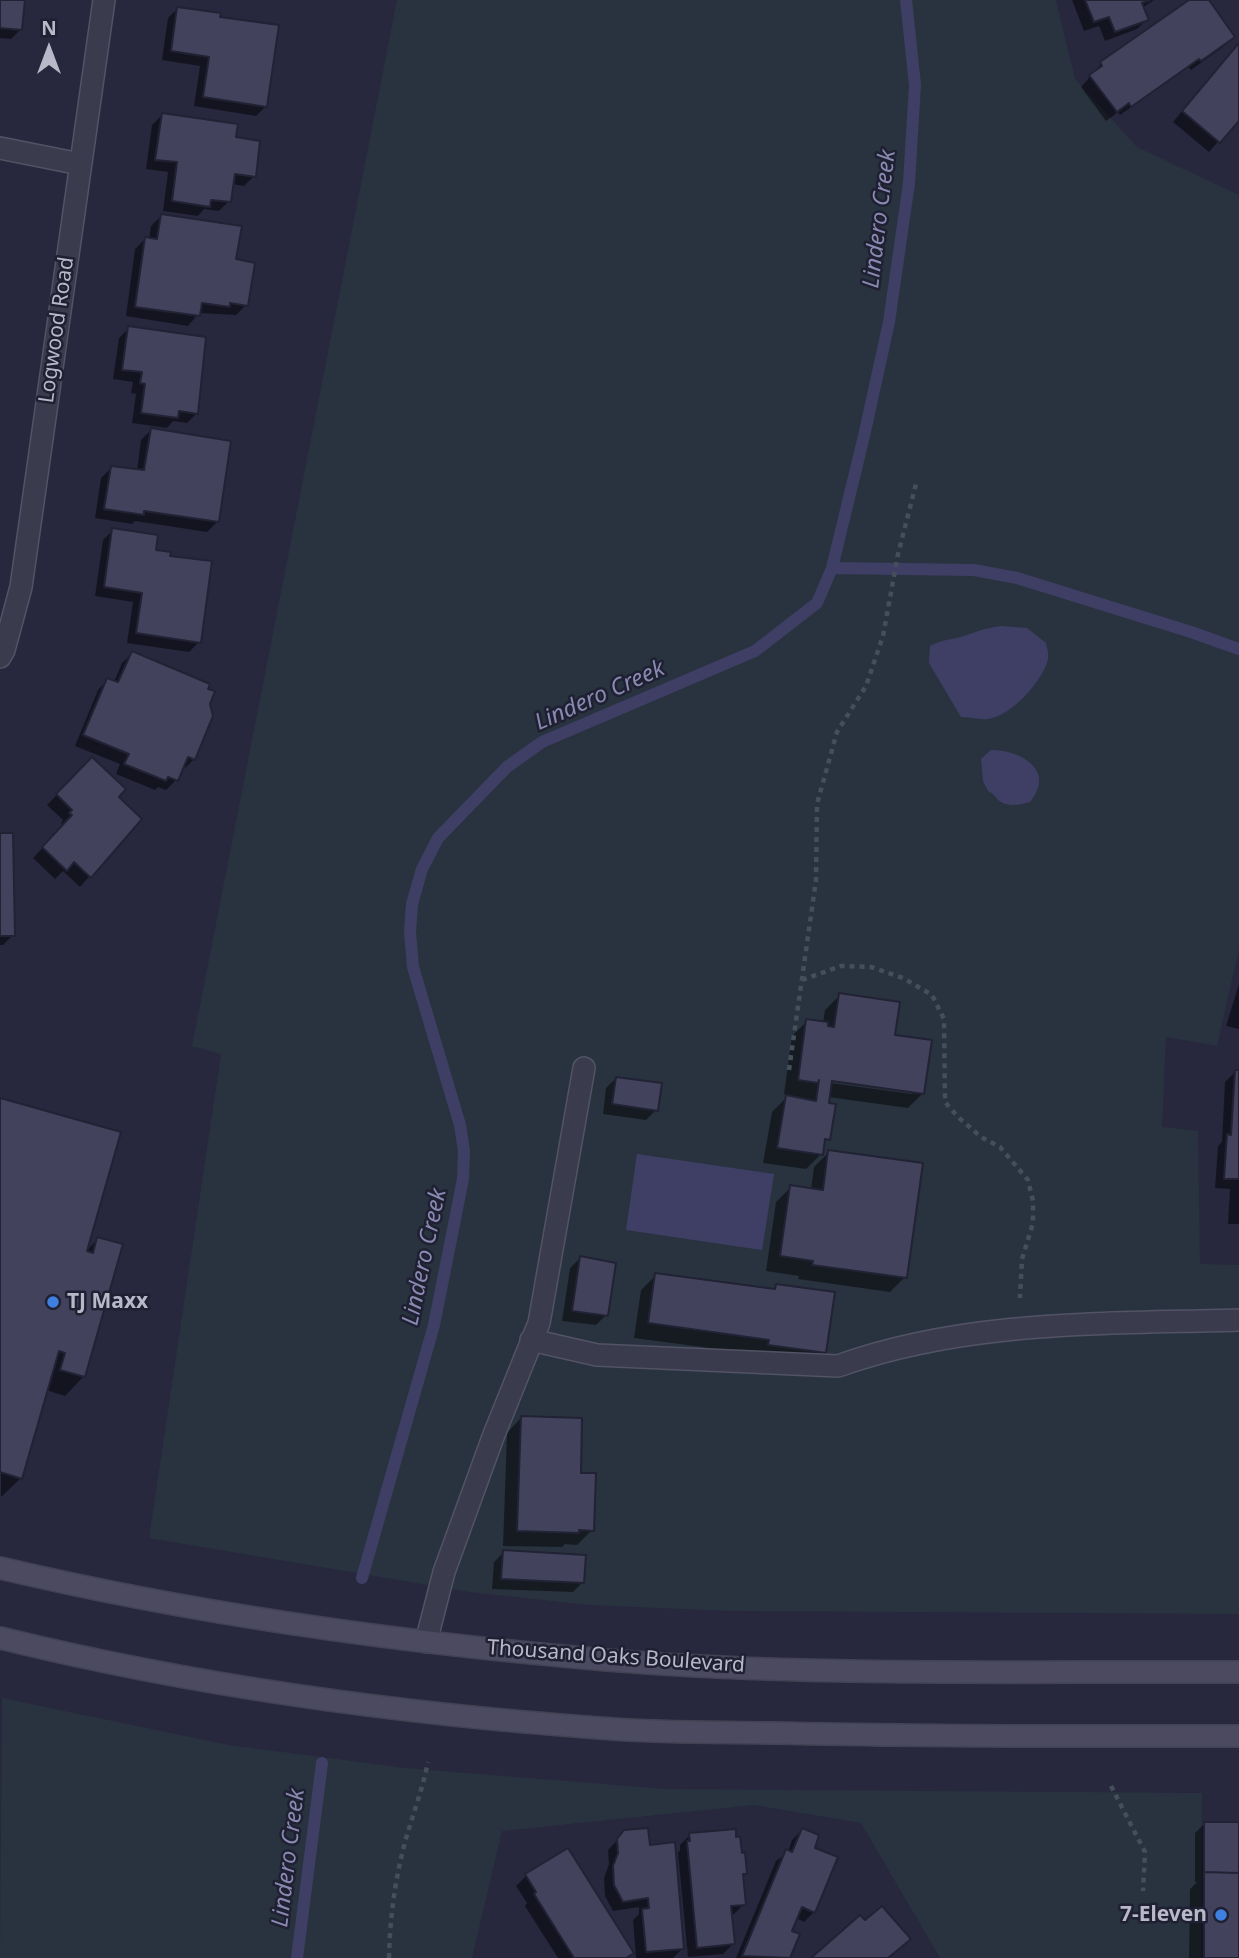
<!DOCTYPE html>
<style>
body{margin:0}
#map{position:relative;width:1239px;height:1958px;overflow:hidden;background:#27273e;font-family:"Noto Sans",sans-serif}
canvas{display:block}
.north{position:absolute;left:14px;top:14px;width:70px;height:70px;-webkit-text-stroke:5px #202033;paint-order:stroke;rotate:0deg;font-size:19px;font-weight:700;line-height:28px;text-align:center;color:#b8b8c9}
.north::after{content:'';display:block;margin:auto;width:24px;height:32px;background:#b8b8c9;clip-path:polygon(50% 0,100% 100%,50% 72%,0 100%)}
</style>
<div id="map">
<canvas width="1239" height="1958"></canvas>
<div class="north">N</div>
</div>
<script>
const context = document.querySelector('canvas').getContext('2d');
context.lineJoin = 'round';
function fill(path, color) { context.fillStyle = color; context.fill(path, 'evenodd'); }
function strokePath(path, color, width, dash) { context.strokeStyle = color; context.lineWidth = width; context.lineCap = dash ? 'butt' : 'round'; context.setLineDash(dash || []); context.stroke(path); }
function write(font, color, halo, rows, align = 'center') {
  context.font = font + ' "Noto Sans",sans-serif'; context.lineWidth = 5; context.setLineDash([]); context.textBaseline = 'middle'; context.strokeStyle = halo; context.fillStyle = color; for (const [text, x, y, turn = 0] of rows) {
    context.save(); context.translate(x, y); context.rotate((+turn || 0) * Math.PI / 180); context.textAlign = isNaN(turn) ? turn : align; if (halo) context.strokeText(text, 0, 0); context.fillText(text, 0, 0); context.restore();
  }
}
fill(new Path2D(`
 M397,0H1056L1075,79L1137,147L1239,195V949L1217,1046L1166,1037L1162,1127L1198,1131L1200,1264L1239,1265V1614L729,1611L589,1605L469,1592L149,1538L221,1054L192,1046Z
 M2,1698L229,1745L405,1768L666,1789L1202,1793L1201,1958H940L861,1823L754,1805L502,1831L472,1958H0Z`), '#29333f');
fill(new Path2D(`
 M1001,626L1027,628L1046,643C1047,648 1049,654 1048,659C1043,681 1011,716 988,719C980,720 969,717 961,717L929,663L930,646C940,641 946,640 957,638C972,634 983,628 1001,626Z
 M991,750C1022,750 1056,771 1030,802C1019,805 1011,807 1001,802C996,799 995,794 988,791L983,781L981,759Z
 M637,1154L774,1174L762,1250L626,1230Z`), '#3f3f65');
fill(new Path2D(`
 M0,0H23L21,29L11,39L0,38Z
 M1072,0H1154L1142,8L1147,19L1137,29L1105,41L1099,26L1084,31Z
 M1192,0H1207L1233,37L1223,47L1191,70L1188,67L1120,115L1118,112L1106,121L1081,87L1101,64Z
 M178,8L219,18L266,106L256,116L194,106L200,66L162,60L168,18Z
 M1239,43V118L1209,152L1173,122Z
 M162,115L234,139L254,176L244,186L231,184L229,201L219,211L204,209L198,216L163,211L168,172L146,169L152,125Z
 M161,216L234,261L246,305L236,315L199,313L188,326L126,316L135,249L145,239L149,240L151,226Z
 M129,328L202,376L197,413L187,423L173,421L167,428L132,423L136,394L131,393L133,382L113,379L119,338Z
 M151,430L217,522L207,532L135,521L132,524L95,518L101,478L111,468L137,471L141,440Z
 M113,530L154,551L199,642L189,652L127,643L133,602L95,596L103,540Z
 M132,653L194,759L184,769L181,768L176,780L166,790L158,787L155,790L116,774L120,764L75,746L98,690L107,680L114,682L122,663Z
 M92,759L116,797L140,819L80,887L63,871L55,879L33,858L63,826L61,824L63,820L47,805Z
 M0,835L13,935L3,945H0Z
 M1239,984V1029L1226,1026Z
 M840,995L893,1036L923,1093L908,1108L828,1097V1139L822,1144L821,1154L806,1169L763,1163L772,1112L789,1095L784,1094L792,1036L807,1021L823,1023L825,1010ZM823,1078L912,1091V1094L823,1082Z
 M1235,1072H1239V1224H1228L1230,1189L1215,1188L1218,1146L1222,1142L1225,1082Z
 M616,1078L656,1110L646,1120L603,1114L606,1088Z
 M0,1100L85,1252L98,1239L84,1376L65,1396L46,1390L21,1478L1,1497Z
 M829,1152L905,1277L890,1292L798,1279L799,1276L766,1271L776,1202L791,1187L811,1190L814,1167Z
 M580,1258L606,1315L596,1325L562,1321L570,1268Z
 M656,1275L772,1290L776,1286L825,1352L810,1367L755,1354L634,1338L641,1290Z
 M521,1418L579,1474L592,1530L577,1545L565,1544L562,1547L503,1546L507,1433Z
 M504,1552L583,1582L573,1592L492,1589L494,1562Z
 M1205,1823H1239V1958H1189L1190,1889L1197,1882H1195V1833Z
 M802,1830L812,1849L814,1912L804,1922L796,1918L790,1932L798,1935L788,1958H736L776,1861L788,1852L792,1840Z
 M625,1832L648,1847L683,1948L673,1958H636L633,1920L639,1914V1907L613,1911L605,1896L604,1878L609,1864L608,1850Z
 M690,1835L745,1873L741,1877L744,1904L734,1914L730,1915L733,1944L723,1954L688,1957L678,1853L680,1850V1845Z
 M526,1876L632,1953L627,1958H558L525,1906L527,1903L516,1886Z`), '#0007');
strokePath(new Path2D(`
 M832,568L974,570L1017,578L1191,632L1239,649
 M362,1578L434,1325L463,1179L464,1151L460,1125L413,967L410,932L412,904L422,869L438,838L507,767L542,742L755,651L817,603L832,568L864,436L889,322L909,183L915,85L906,0
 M297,1958L322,1763`), '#3f3f65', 12);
const building = new Path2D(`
 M0,0H25L22,30L0,28Z
 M1085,0H1150L1142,3L1149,20L1115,32L1109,17L1094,22Z
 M1189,0H1209L1235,37L1201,61L1199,59L1131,107L1129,103L1117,112L1089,75L1102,66L1100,62Z
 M177,7L221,13L220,17L279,25L267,107L203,97L209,57L171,51Z
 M1239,43V121L1220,143L1182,111Z
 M162,113L238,124L236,137L260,141L256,177L235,174L231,202L211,200L210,207L172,201L177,162L155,160Z
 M161,214L242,226L236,259L255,263L248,306L230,303V307L202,303L200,316L135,307L145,237L157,239Z
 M128,326L206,337L198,414L179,411L178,418L141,413L145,384L140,383L142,372L122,370Z
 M151,428L231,441L219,522L144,511V515L104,509L111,466L144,470Z
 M112,528L158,535L156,550L171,552L170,556L212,561L201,643L136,633L142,593L104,587Z
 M132,651L210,684L208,689L215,691L210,704L213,716L195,760L188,757L178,781L168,777L166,781L124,764L129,754L83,735L107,678L118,682Z
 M92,757L126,789L119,797L142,819L91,878L74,862L67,871L42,847L72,815L69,813L72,810L56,794Z
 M0,833H13L15,936H0Z
 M839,993L900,1002L895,1035L932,1040L924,1094L832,1081L829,1103L836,1104L830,1140L825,1139L823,1155L777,1148L786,1095L816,1101L819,1080L818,1083L798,1080L806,1019L828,1022V1026L834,1027Z
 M1235,1070H1239V1179H1224L1227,1134L1231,1135Z
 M616,1077L662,1083L658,1111L612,1104Z
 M0,1098L121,1132L87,1251L93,1253L97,1237L123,1244L85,1377L60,1370L65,1353L59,1351L22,1479L0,1472Z
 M828,1150L923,1163L907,1278L812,1265L813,1261L780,1256L790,1185L823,1190Z
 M580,1256L616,1263L608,1316L572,1311Z
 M655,1273L775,1289L776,1284L835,1292L826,1353L768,1345L769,1340L648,1323Z
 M521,1416L582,1418L581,1473H596L594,1531L579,1530V1533L517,1531Z
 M503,1550L586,1555L584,1583L501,1579Z
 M1204,1822H1239V1873L1204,1872Z
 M648,1828L650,1845L675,1842L684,1949L646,1952L642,1909L649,1908L648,1898L623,1902L614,1885L613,1866L618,1853L617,1839L624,1830Z
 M802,1828L819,1835L815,1848L838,1857L815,1913L802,1907L792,1931L800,1934L790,1958L742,1956L786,1849L792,1852Z
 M736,1829V1837L740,1836L742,1853L745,1852L747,1874H743L746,1905L731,1906L735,1944L697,1948L687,1841H690L689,1833Z
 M568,1848L634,1953L626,1958H574L534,1894L536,1892L525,1874Z
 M1204,1872L1239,1873V1958H1204Z
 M882,1906L911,1939L888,1958H811L860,1915L865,1920Z`);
fill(building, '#42425c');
strokePath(building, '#222235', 2);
const lane = new Path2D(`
 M531,1340L597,1355L838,1366C966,1320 1104,1324 1239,1320
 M426,1642L444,1572L493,1437L539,1323L584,1068`);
const street = new Path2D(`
 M0,148L80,164
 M0,657L4,650L21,587L104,0`);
const secondary = new Path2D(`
 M0,1568C199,1615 403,1643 607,1660C817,1677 1028,1671 1239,1672
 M0,1638C199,1687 409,1715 613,1729C667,1733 721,1732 775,1733C930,1737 1085,1736 1239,1736`);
strokePath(lane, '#535366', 24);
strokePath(street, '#535366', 24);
strokePath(secondary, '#424254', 24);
strokePath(new Path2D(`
 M802,980L841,966L871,967L903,978L932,995L944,1019L945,1102L958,1117L981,1137L1000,1147L1028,1180L1033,1201V1223L1022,1259L1020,1298
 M789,1070L816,880L817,804L837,732L866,686L883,636L898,554L916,484
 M1111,1786L1145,1852L1143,1891
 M389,1958C390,1911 397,1864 412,1819C418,1800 424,1782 428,1762`), '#444f59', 4.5, [5, 5]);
strokePath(lane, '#3b3b4e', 21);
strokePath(street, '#3b3b4e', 21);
strokePath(secondary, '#4b4a61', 21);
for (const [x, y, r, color] of [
 [53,1302,7,"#3f7fe0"],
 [1221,1915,7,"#3f7fe0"]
]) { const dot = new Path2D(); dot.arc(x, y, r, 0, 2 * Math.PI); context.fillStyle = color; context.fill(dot); strokePath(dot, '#202033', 2.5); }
write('21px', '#b8b8c9', '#202033', [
 ["Logwood Road",57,330,-82],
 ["Thousand Oaks Boulevard",616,1657,4]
]);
write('bold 21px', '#b8b8c9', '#202033', [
 ["TJ Maxx",67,1302],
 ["7-Eleven",1207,1915,"right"]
], 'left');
write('italic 23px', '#8989b2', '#202033', [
 ["Lindero Creek",880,219,-83],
 ["Lindero Creek",600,696,-24],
 ["Lindero Creek",425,1257,-78],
 ["Lindero Creek",289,1858,-83]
]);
</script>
